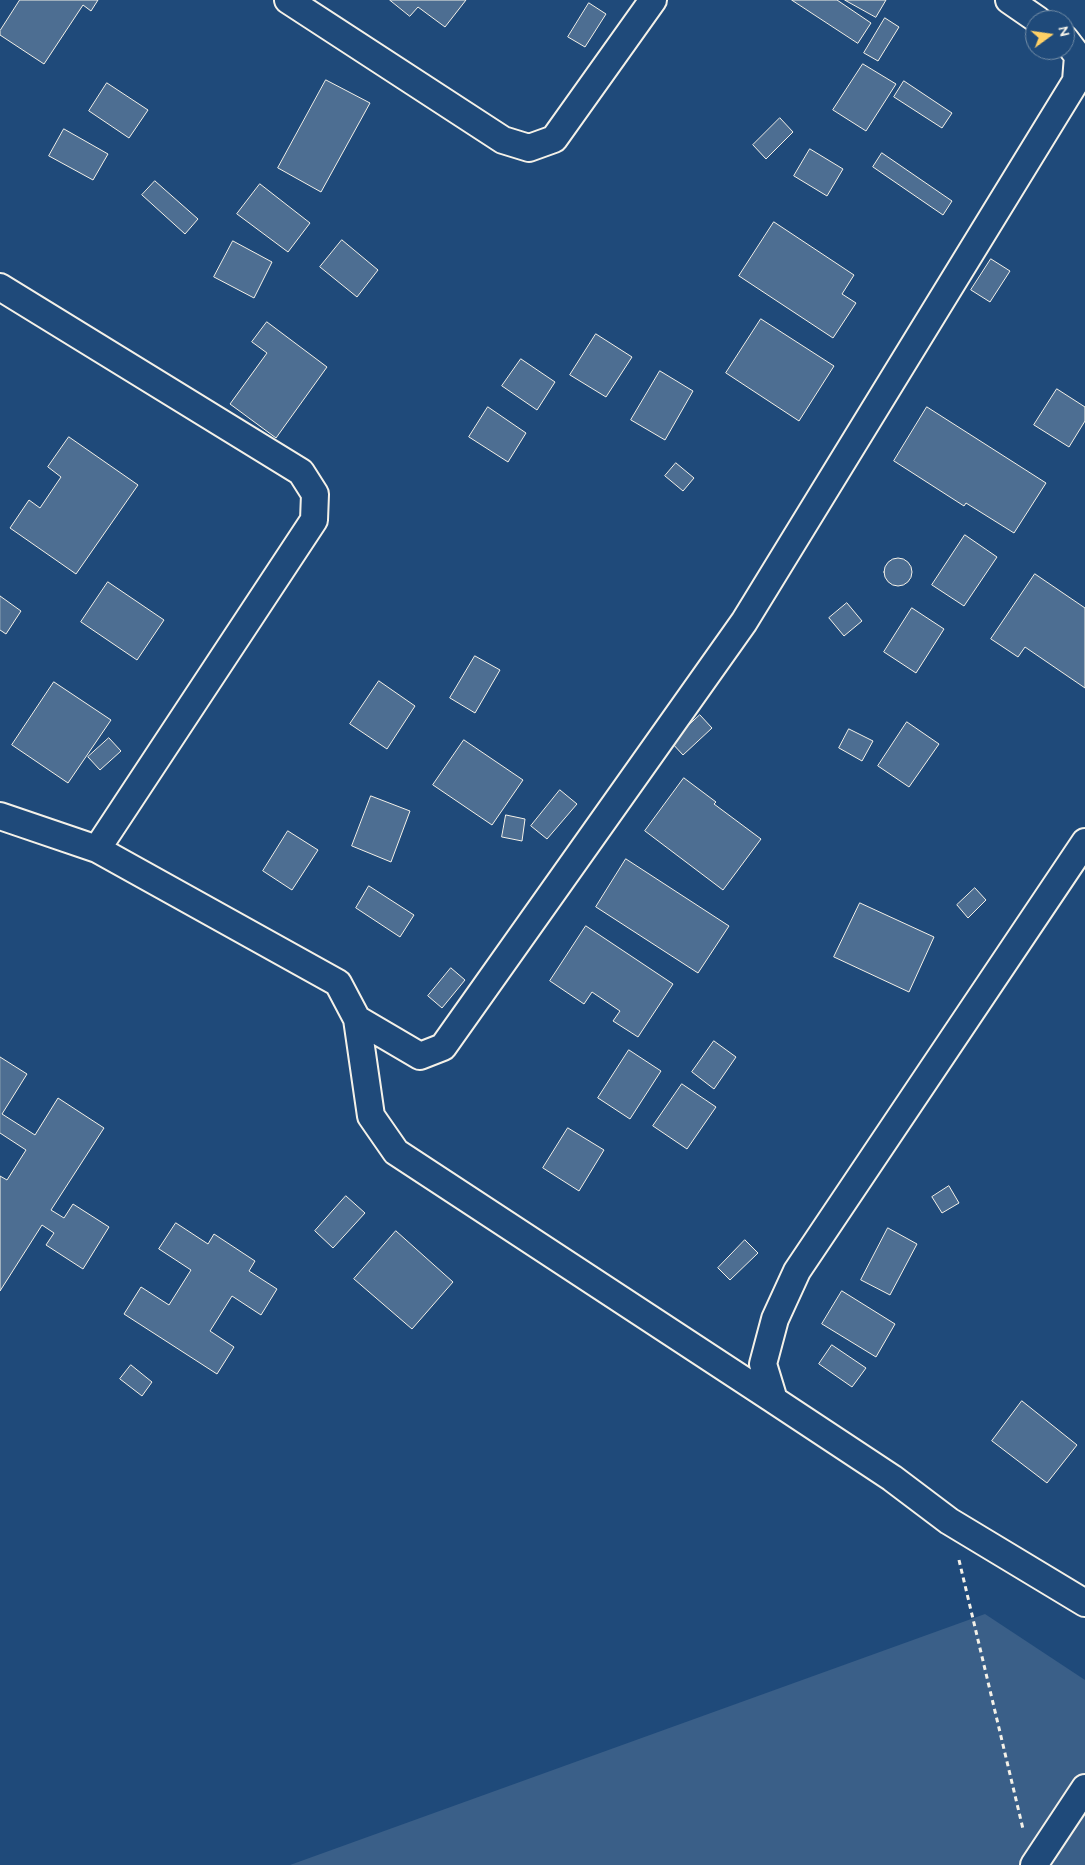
<!DOCTYPE html>
<style>
body{margin:0}
#map{position:relative;width:1085px;height:1865px;overflow:hidden;background:#1f4a7a;font-family:"Architects Daughter",sans-serif}
canvas{display:block}
.north{position:absolute;left:1025px;top:10px;width:50px;height:50px;box-sizing:border-box;background:#1f4a7a;border:1px solid #748da6;border-radius:50%;rotate:76deg;font-size:14px;font-weight:700;line-height:20px;text-align:center;color:#f4f1e8}
.north::after{content:'';display:block;margin:auto;width:18px;height:22px;background:#ffd166;clip-path:polygon(50% 0,100% 100%,50% 72%,0 100%)}
</style>
<div id="map">
<canvas width="1085" height="1865"></canvas>
<div class="north">N</div>
</div>
<script>
const context = document.querySelector('canvas').getContext('2d');
context.lineJoin = 'round';
function fill(path, color) { context.fillStyle = color; context.fill(path, 'evenodd'); }
function strokePath(path, color, width, dash) { context.strokeStyle = color; context.lineWidth = width; context.lineCap = dash ? 'butt' : 'round'; context.setLineDash(dash || []); context.stroke(path); }
fill(new Path2D(`
 M985,1614L1085,1680V1865H290Z`), '#3a5f88');
const building = new Path2D(`
 M20,0H98L91,11L83,5L44,64L0,35V31Z
 M390,0H466L445,27L418,7L410,16Z
 M792,0H837L871,23L858,43Z
 M845,0H886L876,17Z
 M589,3L606,14L585,47L568,37Z
 M885,18L899,27L878,61L864,53Z
 M863,64L896,84L866,131L833,110Z
 M326,80L370,103L321,192L278,168Z
 M904,81L952,113L942,128L894,97Z
 M107,83L148,110L129,138L89,111Z
 M780,118L793,132L766,159L753,145Z
 M64,129L108,154L93,180L49,156Z
 M810,149L843,169L827,196L794,176Z
 M882,153L952,201L943,215L873,167Z
 M155,181L198,219L185,234L142,195Z
 M260,184L310,223L288,252L237,214Z
 M774,222L854,275L842,294L856,303L833,338L739,276Z
 M342,240L378,270L357,297L320,267Z
 M233,241L272,262L254,298L214,277Z
 M991,259L1010,271L990,302L971,290Z
 M761,319L834,366L799,421L726,373Z
 M267,322L327,367L276,438L230,404L267,353L252,342Z
 M596,334L632,357L606,397L570,375Z
 M521,359L555,382L537,410L502,386Z
 M660,371L693,391L665,440L631,420Z
 M1057,389L1085,407V421L1069,447L1034,425Z
 M488,407L526,433L508,462L469,437Z
 M927,407L1046,483L1014,533L966,503L964,506L894,461Z
 M69,437L138,485L76,574L10,528L29,500L40,508L61,477L48,467Z
 M676,463L694,478L683,491L665,476Z
 M965,535L997,557L964,606L932,585Z
 M884 572a14 14 0 1 1 28 0a14 14 0 1 1-28 0Z
 M1035,574L1085,608V688L1025,647L1018,657L991,639Z
 M108,582L164,620L137,660L81,622Z
 M0,596L21,611L6,634L0,630Z
 M847,603L862,621L844,636L829,618Z
 M912,608L944,629L916,673L884,652Z
 M475,656L500,670L475,713L450,698Z
 M379,681L415,706L387,749L350,724Z
 M54,682L111,720L68,783L12,745Z
 M700,715L712,728L683,755L671,742Z
 M907,722L939,744L909,787L878,766Z
 M849,729L873,741L862,761L839,748Z
 M109,738L121,751L100,770L88,757Z
 M464,740L523,780L492,825L433,785Z
 M684,778L716,802L714,804L761,839L723,890L645,831Z
 M560,790L577,804L547,839L531,826Z
 M371,796L410,811L391,862L352,846Z
 M506,815L525,819L522,841L502,837Z
 M288,831L318,850L292,890L263,871Z
 M626,859L729,926L698,973L596,907Z
 M369,886L414,915L400,937L356,908Z
 M975,888L986,900L968,918L957,905Z
 M860,903L934,937L909,992L834,957Z
 M586,926L673,984L638,1037L613,1021L620,1011L592,992L584,1004L550,981Z
 M451,968L465,980L442,1008L428,996Z
 M714,1041L736,1057L714,1089L692,1072Z
 M629,1050L661,1071L630,1119L598,1098Z
 M0,1057L27,1074L2,1114L35,1135L58,1098L104,1128L51,1210L64,1218L73,1204L109,1227L83,1269L46,1245L54,1233L42,1225L0,1291V1176L7,1180L26,1150L0,1133Z
 M682,1084L716,1107L687,1149L653,1126Z
 M568,1128L604,1150L579,1191L543,1168Z
 M949,1186L959,1203L942,1213L932,1197Z
 M346,1196L365,1213L333,1248L315,1231Z
 M176,1223L208,1244L214,1234L255,1261L249,1271L277,1289L261,1315L232,1296L210,1331L234,1347L217,1374L124,1314L141,1287L169,1305L191,1270L159,1249Z
 M888,1228L917,1244L890,1295L861,1280Z
 M396,1231L453,1282L412,1329L354,1279Z
 M745,1240L758,1253L730,1280L718,1268Z
 M842,1291L895,1324L876,1357L822,1324Z
 M832,1345L866,1368L852,1387L819,1364Z
 M131,1365L152,1382L142,1396L120,1379Z
 M1022,1401L1077,1445L1047,1483L992,1441Z`);
fill(building, '#4d6e92');
strokePath(building, '#f4f1e8', 1);
const minor = new Path2D(`
 M288,0L503,140L529,148L554,139L653,0
 M1009,0L1038,20
 M0,287L301,472L315,494L314,520L97,849L0,816
 M1085,842L797,1271L775,1319L763,1364L774,1400L892,1478L949,1521L1085,1603
 M97,849L338,983L357,1019L371,1116L396,1152L774,1400
 M357,1019L420,1056L443,1047L744,622L1076,81L1078,56L1065,39
 M1034,1865L1085,1788`);
strokePath(minor, '#f4f1e8', 30);
strokePath(new Path2D(`
 M959,1560L1023,1829`), '#f4f1e8', 3, [5, 4]);
strokePath(minor, '#1f4a7a', 26);
</script>
